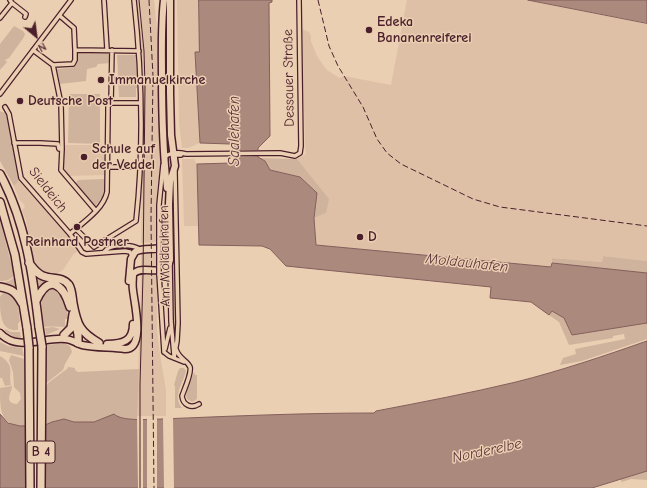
<!DOCTYPE html>
<meta charset="utf-8">
<style>
body{margin:0}
#map{position:relative;width:647px;height:488px;overflow:hidden;background:#ebcfb2;font-family:"Comic Neue",sans-serif}
canvas{display:block}
.north{position:absolute;left:16px;top:16px;width:40px;height:40px;-webkit-text-stroke:3px #ebcfb2;paint-order:stroke;rotate:151deg;font-size:11px;font-weight:700;line-height:16px;text-align:center;color:#4a1f2b}
.north::after{content:'';display:block;margin:auto;width:14px;height:18px;background:#4a1f2b;clip-path:polygon(50% 0,100% 100%,50% 72%,0 100%)}
</style>
<div id="map">
<canvas width="647" height="488"></canvas>
<div class="north">N</div>
</div>
<script>
const context = document.querySelector('canvas').getContext('2d');
context.lineJoin = 'round';
function fill(path, color) { context.fillStyle = color; context.fill(path, 'evenodd'); }
function strokePath(path, color, width, dash) { context.strokeStyle = color; context.lineWidth = width; context.lineCap = dash ? 'butt' : 'round'; context.setLineDash(dash || []); context.stroke(path); }
function write(font, color, halo, rows, align = 'center') {
  context.font = font + ' "Comic Neue",sans-serif'; context.lineWidth = 3; context.setLineDash([]); context.textBaseline = 'middle'; context.strokeStyle = halo; context.fillStyle = color; for (const [text, x, y, turn = 0] of rows) {
    context.save(); context.translate(x, y); context.rotate((+turn || 0) * Math.PI / 180); context.textAlign = isNaN(turn) ? turn : align; if (halo) context.strokeText(text, 0, 0); context.fillText(text, 0, 0); context.restore();
  }
}
fill(new Path2D(`
 M137,0H154L158,39L161,148L160,170L157,191V242L141,243L143,74Z
 M177,0H199V52H195L200,143L188,148H182L179,123Z
 M407,0H528L647,23V261L603,256L602,262L553,258L551,267L315,245L314,218L326,213L297,159L306,154L305,146L302,29L309,32L311,36V41L317,56L326,69L339,78L344,76L391,85Z
 M64,145H105V175L69,176L64,168Z
 M182,159H194L197,164L199,226H184Z
 M19,181L70,238L78,251L73,255L63,270L55,275L43,274L34,264L26,220L22,211L25,206L19,199L14,186Z
 M157,253V267H141V254Z
 M157,274V328L159,348L166,390V416H137L141,275Z`), '#dec0a7');
fill(new Path2D(`
 M14,26L23,31L25,34L24,37L9,58L5,60L7,62L0,70V44Z
 M77,51L110,52V63L98,64L96,67L87,69L86,81L60,84L57,69C75,67 79,71 77,51Z
 M117,55H137V88H136V97H119Z
 M166,91H168L169,138L167,141L165,115Z
 M69,94H100V144L68,143Z
 M0,111L5,113L7,117L19,181L14,186L0,161Z
 M258,158L297,159L329,199L326,213L314,218L317,193L300,177L270,170L265,161Z
 M104,179C105,189 104,199 95,206L75,184L78,180Z
 M174,183L175,231H172Z
 M0,219L14,275C11,280 6,281 0,281Z
 M172,235H175L176,321L174,349L171,280Z
 M603,256L647,261V273L552,263V258L602,262Z
 M35,272L64,285L68,289L70,298C60,283 50,271 37,292Z
 M14,278L17,292L0,286V283L9,281Z
 M58,287C63,298 68,308 68,319H65V325H67L66,327C59,327 52,326 44,327L41,298L47,288Z
 M7,292C19,295 18,311 20,321L18,324V330C0,332 0,313 0,297L2,294Z
 M552,311L564,318L572,335L647,323V339L582,361L560,365L563,358L576,354L575,349L625,339L624,334L613,336V338L569,345L559,322L549,315Z
 M53,327L60,329L46,335L45,328Z
 M5,329L11,332H20L21,338L14,337L5,331Z
 M0,342L8,346L22,348L24,356L0,351Z
 M64,343L70,346L72,352L65,364L63,370L45,384L47,345Z
 M11,355L24,359L26,426C0,426 0,411 0,388L12,386C12,392 3,403 17,404L21,399L20,393L14,387L13,372L9,360Z
 M0,356C16,366 8,372 11,385L5,386L2,378H0Z
 M68,367L75,368V370L78,372L139,369L137,420L111,417L94,422H74L64,419L52,422L45,425L46,387L48,383L67,369Z
 M180,368H184L186,371C183,384 172,396 182,408H175V386L174,385L178,371Z
 M194,372L195,375H197V398L196,400L192,402L187,399L186,395L187,390Z
 M647,471V480L631,479L622,482L620,479Z`), '#d0b39c');
const water = new Path2D(`
 M199,0H272V2L269,3L270,136L258,148V157L265,161L270,170L300,177L317,193L314,218L316,245L551,267L552,263L647,273V323L572,335L564,318L552,311L549,315L531,302L490,298L491,287L286,266L270,249L262,246L199,245L197,164L231,163L233,162C235,157 234,149 230,144L200,143L195,52H199Z
 M528,0H647V23Z
 M647,341V471L592,488H0V414L8,423L20,426L45,425L52,422L64,419L74,422H94L114,414C122,422 151,419 162,419C233,416 303,413 374,413L376,411C423,402 470,393 516,382C560,371 604,356 647,341Z`);
fill(water, '#ab897d');
strokePath(water, '#845f5c', 1);
fill(new Path2D(`
 M231,150H259V156L232,157Z
 M173,416L174,488H164L163,417Z
 M143,417V488H138L137,418Z
 M147,417H157V488H147Z
 M45,423L46,488H26V424Z`), '#ebcfb2');
const street = new Path2D(`
 M10,0L12,3L26,14L25,17
 M104,0L107,49
 M60,16L74,28L75,50
 M0,18L12,3
 M33,50L53,65L61,104L62,149L61,170L96,211
 M53,65L73,64L75,60V50L139,51
 M0,94L71,0
 M111,103H140
 M5,107L9,114L21,178L70,234L82,252L86,254L125,251L130,252L132,256
 M14,143H40L58,144L59,149H62
 M173,155H181
 M165,157C171,152 178,152 186,154L280,153L295,156L300,153L301,146L299,0
 M107,167H140
 M76,229L94,247L136,221C144,148 142,73 134,0
 M70,234C83,222 103,210 107,192L108,113V106L111,103L112,50
 M159,242V205L163,165
 M104,252C109,244 132,244 139,249
 M170,264L171,321L174,355
 M159,267V253
 M159,274L164,352
 M165,349L170,328
 M176,349C179,359 187,360 190,367C192,373 184,390 182,396C183,405 191,409 199,404
 M164,352L169,356L184,362
 M174,358L177,341L178,323L175,172`);
const primary = new Path2D(`
 M164,0C161,26 162,51 162,77C162,114 163,151 167,188
 M129,281L131,259L135,252C146,245 165,255 169,239
 M0,333C17,352 44,337 65,339C71,339 76,343 82,345C96,348 112,347 125,349C146,349 134,302 133,290C132,285 133,279 133,274C143,263 166,280 170,260L169,204L170,182L175,166L171,135L170,93V0
 M107,344C123,344 133,341 133,324`);
const highway = new Path2D(`
 M0,174C25,220 33,275 39,327
 M0,202L15,255L27,328
 M29,263C33,268 37,274 43,276C52,280 62,276 69,285C72,290 72,297 73,303C77,325 80,332 99,343
 M0,287C12,289 16,292 22,303
 M36,301C49,273 63,284 70,307
 M76,324L78,335V343
 M64,335L71,328L73,314
 M29,347L30,488
 M41,488L42,346`);
strokePath(street, '#4a1f2b', 6);
strokePath(primary, '#4a1f2b', 9);
strokePath(highway, '#4a1f2b', 10);
strokePath(street, '#ebcfb2', 3.5);
strokePath(primary, '#ebcfb2', 6);
strokePath(highway, '#ebcfb2', 7);
strokePath(new Path2D(`
 M139,0L144,51L145,85L143,275L140,384V488`), '#4a1f2b', 1);
strokePath(new Path2D(`
 M149,0L153,76L151,218L154,488
 M318,0L329,46L338,66L363,107L377,139L387,153L401,164L473,199L500,207L647,226`), '#4a1f2b', 1, [6, 3]);
const streetBridge = new Path2D(`
 M159,242V253
 M159,267V274`);
const highwayBridge = new Path2D(`
 M39,327L42,346
 M27,328L29,347`);
strokePath(streetBridge, '#4a1f2b', 6, []);
strokePath(highwayBridge, '#4a1f2b', 10, []);
strokePath(streetBridge, '#ebcfb2', 3.5);
strokePath(highwayBridge, '#ebcfb2', 7);
for (const [x, y, r, color] of [
 [369,30,4,"#4a1f2b"],
 [101,80,4,"#4a1f2b"],
 [20,101,4,"#4a1f2b"],
 [84,157,4,"#4a1f2b"],
 [77,227,4,"#4a1f2b"],
 [360,237,4,"#4a1f2b"]
]) { const dot = new Path2D(); dot.arc(x, y, r, 0, 2 * Math.PI); context.fillStyle = color; context.fill(dot); strokePath(dot, '#ebcfb2', 1.5); }
for (const [x, y, w] of [
 [41,452,28]
]) { const box = new Path2D(); box.roundRect(x - w / 2, y - 11, w, 22, 3); context.fillStyle = '#ebcfb2'; context.fill(box); strokePath(box, '#4a1f2b', 1); }
write('bold 13px', '#4a1f2b', null, [
 ["B 4",41,452]
]);
write('bold 14px', '#4a1f2b', '#ebcfb2', [
 ["Edeka",377,22],
 ["Bananenreiferei",377,38],
 ["Immanuelkirche",109,80],
 ["Deutsche Post",28,101],
 ["Schule auf",92,149],
 ["der Veddel",92,165],
 ["D",368,237],
 ["Reinhard Postner",77,242,"center"]
], 'left');
write('14px', '#4a1f2b', '#ebcfb2', [
 ["Dessauer Straße",289,78,-91],
 ["Sieldeich",48,190,52],
 ["Am Moldauhafen",165,256,-91]
]);
write('italic 15px', '#5d343b', '#ebcfb2', [
 ["Saalehafen",235,131,-90],
 ["Moldauhafen",467,263,6],
 ["Norderelbe",487,451,-12]
]);
</script>
